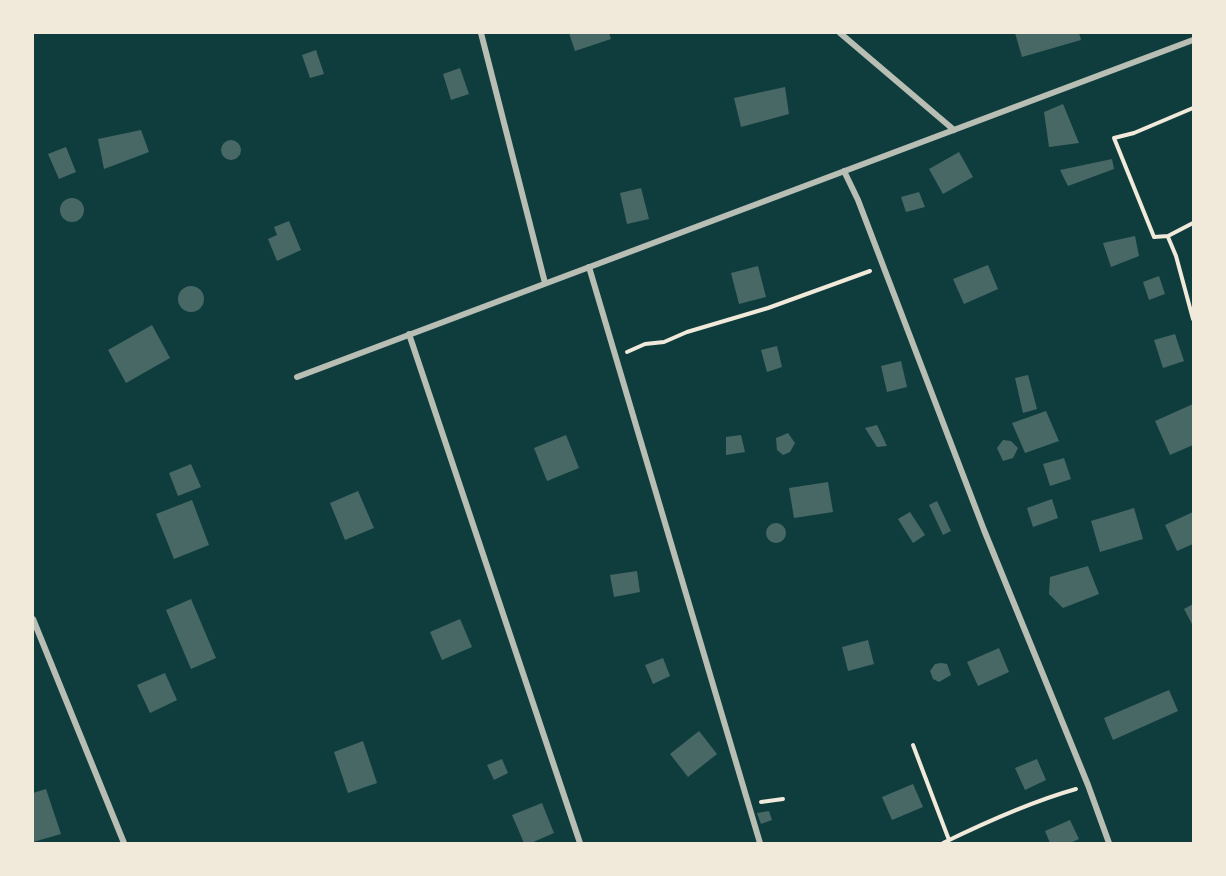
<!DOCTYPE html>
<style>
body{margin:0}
#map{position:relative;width:1226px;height:876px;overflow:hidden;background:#0f3d3e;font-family:Commissioner,sans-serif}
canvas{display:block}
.frame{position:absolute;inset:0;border:34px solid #f1e9da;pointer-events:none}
</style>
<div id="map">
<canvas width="1226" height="876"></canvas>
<div class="frame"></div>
</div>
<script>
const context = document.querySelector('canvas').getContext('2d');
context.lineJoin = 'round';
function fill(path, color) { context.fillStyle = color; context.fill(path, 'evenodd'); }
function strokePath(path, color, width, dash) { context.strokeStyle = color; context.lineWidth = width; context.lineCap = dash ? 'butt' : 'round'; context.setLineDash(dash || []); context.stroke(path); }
fill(new Path2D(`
 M569,33H609L611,39L575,51Z
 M1015,33H1079L1081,40L1022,57Z
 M316,50L324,74L310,78L302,55Z
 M460,68L469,94L451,100L443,74Z
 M785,87L789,114L741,127L734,98Z
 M1063,104L1079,143L1049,147L1044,112Z
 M141,130L149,152L104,169L98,139Z
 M221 150a10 10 0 1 1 20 0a10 10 0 1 1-20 0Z
 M66,147L76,172L59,179L48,154Z
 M959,152L973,177L943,194L929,169Z
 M1112,159L1114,169L1068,186L1060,170Z
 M641,188L649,219L627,224L620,193Z
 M919,192L925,207L906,212L901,197Z
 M60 210a12 12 0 1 1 24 0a12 12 0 1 1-24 0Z
 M289,221L301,250L277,261L268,239L277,235L274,227Z
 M1135,236L1139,256L1111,267L1103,243Z
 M988,265L998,289L964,304L953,279Z
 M758,266L766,297L739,304L731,273Z
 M1159,276L1165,294L1149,300L1143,282Z
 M178 299a13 13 0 1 1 26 0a13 13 0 1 1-26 0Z
 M152,325L170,358L126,383L108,350Z
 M1175,334L1184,361L1163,368L1154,340Z
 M777,346L782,367L767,372L761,350Z
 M901,361L907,387L887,392L881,366Z
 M1028,375L1037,409L1023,413L1015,378Z
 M1193,404V445L1170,455L1155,421Z
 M1046,411L1059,441L1025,453L1012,423Z
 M877,425L887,446L877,447L865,428Z
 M788,433L795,443L790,452L783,455L777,450L776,438Z
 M566,435L579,468L547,481L534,448Z
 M741,435L745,452L726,455V437Z
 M1003,440L1011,441L1018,448L1013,458L1003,461L997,448Z
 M1064,458L1071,479L1050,486L1043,464Z
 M191,464L201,487L178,496L169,473Z
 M828,482L833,512L794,518L789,488Z
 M358,491L374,528L345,540L330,503Z
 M1052,499L1058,518L1033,527L1027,508Z
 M192,500L209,545L174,559L156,514Z
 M937,501L951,531L943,535L929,505Z
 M1134,508L1143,539L1100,552L1091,521Z
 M910,512L925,535L913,543L898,519Z
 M1193,512V544L1177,551L1165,525Z
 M766 533a10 10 0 1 1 20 0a10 10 0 1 1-20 0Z
 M1088,566L1099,594L1063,608L1049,594L1050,577Z
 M637,571L640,592L614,597L610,575Z
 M191,599L216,658L191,669L166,610Z
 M1193,604V626L1184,609Z
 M460,619L472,647L442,660L430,632Z
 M868,640L874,664L848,671L842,647Z
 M999,648L1009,672L978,686L967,662Z
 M663,658L670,676L653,684L645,665Z
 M941,663L947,664L951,675L939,682L933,679L930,671L935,664Z
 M165,673L177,700L150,713L137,685Z
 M1169,690L1178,711L1113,740L1104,718Z
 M699,731L717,754L688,777L670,754Z
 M363,741L377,783L348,793L334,752Z
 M502,759L508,773L494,780L487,765Z
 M1037,759L1046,780L1025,790L1015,768Z
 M913,784L923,807L892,820L882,797Z
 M46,789L61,834L33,842V793Z
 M542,803L554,833L531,843H524L512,815Z
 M769,811L772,820L761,824L757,813Z
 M1070,820L1079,839L1070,843H1050L1045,831Z`), '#486865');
strokePath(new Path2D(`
 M1193,108L1134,133L1114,138L1154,237L1168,236L1193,223
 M1168,237L1176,256L1193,319
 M627,352L645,344L664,342L687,332L768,308L870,271
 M913,745L949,840
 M761,802L783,799
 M943,843C986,822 1030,802 1076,789`), '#f1e9da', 4);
strokePath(new Path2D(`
 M481,33L545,283
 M840,33L954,130
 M844,171L858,200L984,530L1088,785L1109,843
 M589,267L760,843
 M409,334L580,843
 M297,377L1193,40
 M33,619L124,843`), '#b8beb3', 6);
</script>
